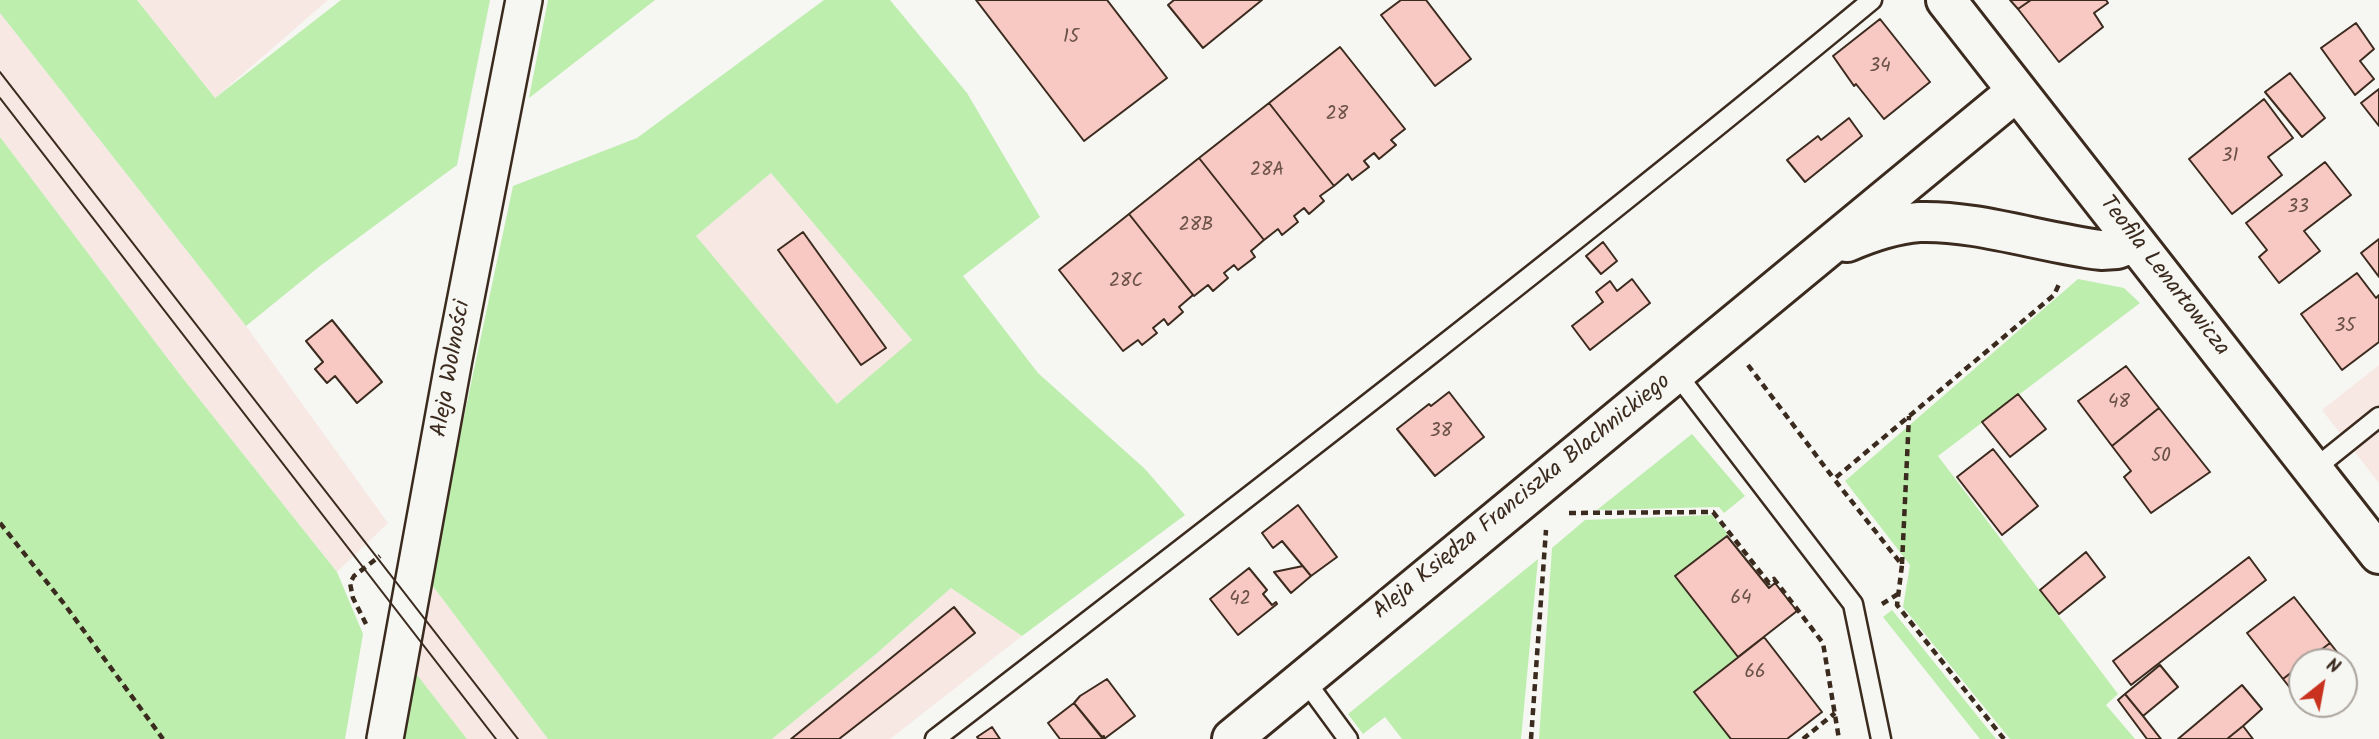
<!DOCTYPE html>
<meta charset="utf-8">
<style>
body{margin:0}
#map{position:relative;width:2379px;height:739px;overflow:hidden;background:#f6f6f2;font-family:Kalam,sans-serif}
canvas{display:block}
.north{position:absolute;left:2288px;top:648px;width:70px;height:70px;box-sizing:border-box;background:#f6f6f2;border:2px solid #aba49d;border-radius:50%;rotate:31deg;font-size:19px;font-weight:700;line-height:28px;text-align:center;color:#3b2a1e}
.north::after{content:'';display:block;margin:auto;width:24px;height:32px;background:#c8321e;clip-path:polygon(50% 0,100% 100%,50% 72%,0 100%)}
</style>
<div id="map">
<canvas width="2379" height="739"></canvas>
<div class="north">N</div>
</div>
<script>
const context = document.querySelector('canvas').getContext('2d');
context.lineJoin = 'round';
function fill(path, color) { context.fillStyle = color; context.fill(path, 'evenodd'); }
function strokePath(path, color, width, dash) { context.strokeStyle = color; context.lineWidth = width; context.lineCap = dash ? 'butt' : 'round'; context.setLineDash(dash || []); context.stroke(path); }
function write(font, color, halo, rows, align = 'center') {
  context.font = font + ' Kalam,sans-serif'; context.lineWidth = 6; context.setLineDash([]); context.textBaseline = 'middle'; context.strokeStyle = halo; context.fillStyle = color; for (const [text, x, y, turn = 0] of rows) {
    context.save(); context.translate(x, y); context.rotate((+turn || 0) * Math.PI / 180); context.textAlign = isNaN(turn) ? turn : align; if (halo) context.strokeText(text, 0, 0); context.fillText(text, 0, 0); context.restore();
  }
}
fill(new Path2D(`
 M137,0H328L215,98Z
 M0,13L246,326L388,523L337,572L181,376L0,137Z
 M771,173L913,341L837,404L695,236Z
 M2379,365V483L2322,410Z
 M429,581L548,739H467L414,671Z
 M951,588L1022,636L890,739H772L876,654Z`), '#f7e8e4');
fill(new Path2D(`
 M0,0H137L215,98L341,0H490L457,165L320,266L246,326L0,13Z
 M548,0H655L529,98Z
 M824,0H890L967,93L1040,217L963,276L1038,373L1145,469L1185,515L1022,636L951,588L876,654L772,739H548L429,581L513,186L637,138ZM771,173L912,340L837,404L696,236Z
 M0,137L181,376L337,572L363,634L345,739H0Z
 M2078,279L2124,288L2140,303L1938,456L2118,694L2106,705L2135,739H2010L1903,607L1910,565L1845,481Z
 M1692,434L1745,496L1724,513L1719,507L1597,510Z
 M1712,515L1728,534L1675,576L1738,657L1694,692L1731,739H1539L1552,548L1585,520Z
 M1538,559L1521,739H1402L1385,717L1363,734L1348,714Z
 M1892,610L1996,739H1980L1883,617Z
 M414,671L467,739H403Z`), '#bdeeae');
const building = new Path2D(`
 M976,0H1107L1167,78L1084,141Z
 M1174,0H1262L1203,48L1168,5Z
 M1401,0H1426L1471,59L1435,86L1381,15Z
 M2010,0H2031L2018,9Z
 M2031,0H2106L2108,3L2094,13L2103,27L2059,62L2018,9Z
 M1880,19L1930,82L1884,119L1856,84L1854,86L1833,56Z
 M2356,23L2374,49L2360,61L2374,79L2355,95L2321,48Z
 M1340,47L1405,129L1391,140L1396,145L1379,159L1374,153L1364,161L1369,167L1352,180L1348,174L1334,186L1269,103Z
 M2290,73L2325,118L2302,137L2265,92Z
 M2379,89V126L2361,103Z
 M2264,99L2293,138L2268,157L2282,175L2232,214L2189,159Z
 M1269,103L1334,186L1320,196L1324,201L1309,214L1304,208L1294,216L1298,222L1282,235L1278,229L1264,240L1199,158Z
 M1849,118L1862,136L1805,182L1787,160L1818,136L1821,140Z
 M1199,158L1264,240L1251,251L1255,257L1238,270L1234,265L1224,273L1228,278L1213,291L1208,285L1194,296L1129,214Z
 M2325,162L2351,195L2304,231L2320,251L2279,283L2259,257L2267,250L2246,223Z
 M1129,214L1193,295L1179,307L1183,312L1168,325L1164,319L1153,328L1157,333L1142,345L1138,340L1123,351L1059,270Z
 M803,232L886,348L861,365L778,250Z
 M2379,239V277L2361,253Z
 M1603,242L1617,261L1601,274L1586,256Z
 M2357,273L2376,298L2379,295V342L2342,370L2301,314Z
 M1632,279L1650,303L1590,350L1572,326L1603,302L1596,292L1610,281L1617,291Z
 M332,320L382,382L357,403L335,376L327,383L315,369L323,362L306,341Z
 M2126,366L2159,408L2112,446L2078,401Z
 M1449,392L1484,437L1435,476L1397,429L1429,404L1431,406Z
 M2018,394L2046,429L2010,457L1982,422Z
 M2159,408L2210,472L2151,513L2124,477L2131,471L2112,446Z
 M1993,449L2038,506L2002,535L1957,477Z
 M1298,505L1337,557L1311,576L1282,541L1273,548L1262,533Z
 M1727,536L1769,588L1775,583L1797,611L1738,657L1675,576Z
 M2086,552L2105,577L2059,614L2040,590Z
 M2249,557L2266,580L2131,685L2113,661Z
 M1303,566L1311,576L1291,593L1274,572Z
 M1249,568L1267,590L1263,594L1272,605L1276,602L1277,604L1238,635L1210,599Z
 M2294,597L2330,643L2305,662H2302V664L2283,679L2247,633Z
 M954,607L975,633L839,739H791Z
 M1764,637L1822,712L1787,739H1731L1694,692Z
 M2330,643L2351,670L2344,676V662H2305Z
 M2302,664V703L2283,679Z
 M2160,665L2178,687L2143,716L2125,694Z
 M1107,679L1135,716L1104,739V736L1102,737L1074,703L1080,696Z
 M2242,685L2262,709L2243,726L2227,739H2178Z
 M2125,694L2143,716L2161,739H2147L2118,700Z
 M1074,703L1103,739H1060L1048,723Z
 M2243,726L2253,739H2227Z
 M992,727L1000,739H979L977,737Z`);
fill(building, '#f8c8c2');
strokePath(building, '#3b2a1e', 2);
const lane = new Path2D(`
 M1676,373L1853,604L1881,739
 M2313,470L2379,417
 M1304,679L1348,739
 M935,739C1250,496 1566,253 1872,0`);
const street = new Path2D(`
 M385,739L454,359L524,0`);
const secondary = new Path2D(`
 M1946,0L2379,554
 M1847,242C1870,232 1894,224 1919,222C1976,220 2043,243 2101,250L2117,249L2135,242
 M1232,739L2017,91`);
strokePath(lane, '#3b2a1e', 23);
strokePath(street, '#3b2a1e', 40);
strokePath(secondary, '#3b2a1e', 44);
strokePath(new Path2D(`
 M1748,365L1834,479
 M1569,513L1713,512L1769,583L1774,579L1823,643L1839,739
 M0,523L65,605L163,739
 M1902,564L1909,416
 M1882,604L1898,594
 M366,624L353,598L350,583L354,576L380,556
 M1531,739L1546,530
 M1803,739L1835,713
 M2004,739L1897,605L1902,565L1834,479L2054,295L2060,282`), '#3b2a1e', 4.5, [7, 5]);
strokePath(lane, '#f6f6f2', 18);
strokePath(street, '#f6f6f2', 35);
strokePath(secondary, '#f6f6f2', 38);
strokePath(new Path2D(`
 M0,72L518,739
 M0,98L496,739`), '#3b2a1e', 2);
write('19px', '#6a5247', null, [
 ["15",1071,39],
 ["34",1880,68],
 ["28",1337,116],
 ["31",2230,158],
 ["28A",1267,172],
 ["33",2298,209],
 ["28B",1196,227],
 ["28C",1126,283],
 ["35",2345,328],
 ["48",2119,404],
 ["38",1441,433],
 ["50",2161,458],
 ["64",1741,600],
 ["42",1240,601],
 ["66",1755,674]
]);
write('23px', '#3b2a1e', '#f6f6f2', [
 ["Teofila Lenartowicza",2163,277,52],
 ["Aleja Wolności",453,369,-80],
 ["Aleja Księdza Franciszka Blachnickiego",1523,498,-39]
]);
</script>
